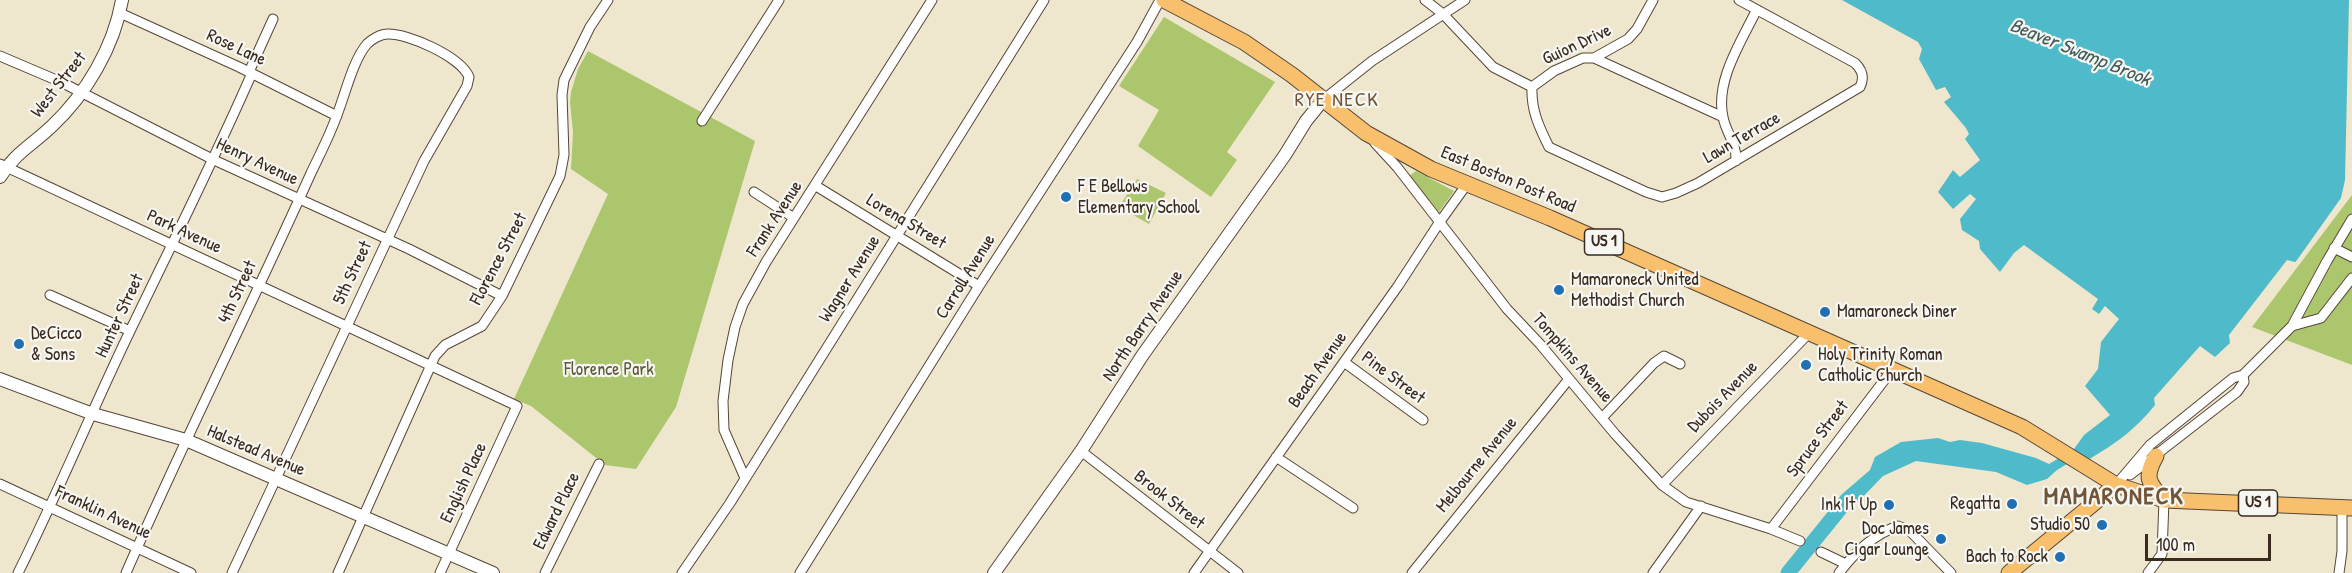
<!DOCTYPE html>
<style>
body{margin:0}
#map{position:relative;width:2352px;height:573px;overflow:hidden;background:#eee7ce;font-family:"Patrick Hand",sans-serif}
canvas{display:block}
.scale{position:absolute;left:2145px;top:534px;width:126px;height:27px;box-sizing:border-box;border:3px solid #3b2a1e;border-top:0;padding-left:8px;font-size:18px;line-height:21px;white-space:nowrap;color:#3b2a1e;-webkit-text-stroke:4px #f6f6f2;paint-order:stroke}
</style>
<div id="map">
<canvas width="2352" height="573"></canvas>
<div class="scale">100 m</div>
</div>
<script>
const context = document.querySelector('canvas').getContext('2d');
context.lineJoin = 'round';
function fill(path, color) { context.fillStyle = color; context.fill(path, 'evenodd'); }
function strokePath(path, color, width, dash) { context.strokeStyle = color; context.lineWidth = width; context.lineCap = dash ? 'butt' : 'round'; context.setLineDash(dash || []); context.stroke(path); }
function write(font, color, halo, rows, align = 'center') {
  context.font = font + ' "Patrick Hand",sans-serif'; context.lineWidth = 4.5; context.setLineDash([]); context.textBaseline = 'middle'; context.strokeStyle = halo; context.fillStyle = color; for (const [text, x, y, turn = 0] of rows) {
    context.save(); context.translate(x, y); context.rotate((+turn || 0) * Math.PI / 180); context.textAlign = isNaN(turn) ? turn : align; if (halo) context.strokeText(text, 0, 0); context.fillText(text, 0, 0); context.restore();
  }
}
fill(new Path2D(`
 M1164,17L1275,82L1227,152L1237,160L1211,197L1138,146L1159,110L1119,86Z
 M588,51L755,141L676,407L636,469L605,465L531,406L514,399L608,194L571,169L573,132L570,102L571,92L578,69Z
 M1416,171L1454,191L1439,212L1409,176Z
 M1137,179L1166,193L1149,224L1119,207Z
 M2352,195V365L2252,327Z`), '#abc66d');
fill(new Path2D(`
 M1842,0H2349L2345,180L2341,198L2297,260L2295,262L2287,260L2229,335L2230,343L2215,357L2200,346L2154,398L2155,405C2134,431 2116,443 2088,460L2082,455L2057,470L2047,479L2027,485L1996,472L1916,461L1883,476L1853,507L1834,521L1825,520L1841,495L1870,470L1875,457L1901,442L1938,438L1950,442L1960,440L1982,443L2036,458L2049,464L2074,449L2084,435L2110,415L2085,386L2098,369L2101,342L2119,319L2105,306L2099,314L2092,309L2098,299L2024,245L2014,253L2000,272L1980,249L1979,241L1962,230L1960,219L1976,199L1970,194L1953,209L1938,192L1953,170L1960,177L1980,160L1965,139L1969,134L1966,128L1944,102L1951,97L1945,87L1936,90L1919,59L1922,49L1918,42Z`), '#4fbbca');
strokePath(new Path2D(`
 M1788,573L1843,505`), '#4fbbca', 15);
const minor = new Path2D(`
 M1425,0L1443,14L1493,67L1532,87
 M120,13L239,67L337,116
 M0,56L61,82L214,160L409,249L502,296
 M1594,58L1723,117
 M249,72L273,19
 M1532,87C1531,110 1539,127 1549,147L1646,192L1662,197L1676,193L1698,183L1860,87C1865,77 1862,70 1855,63L1739,0
 M1532,87L1554,71L1583,58H1594L1628,39L1637,29L1653,0
 M1323,100L1372,61L1465,0
 M702,121L779,0
 M1375,143L1397,167L1507,309L1540,344L1615,434L1662,485L1686,502L1771,529L1800,541
 M1736,161C1737,144 1726,133 1723,117C1715,81 1741,42 1756,11
 M0,164L517,406L440,573
 M816,186L979,286
 M754,192L794,218
 M2334,248L2352,257
 M50,295L130,331
 M2292,326L2321,318L2352,278
 M1344,362L1423,420
 M1602,418L1654,363L1664,356L1680,364
 M1081,451L1238,573
 M1276,457L1353,508
 M2130,475L2237,392L2244,382L2243,375
 M745,478L724,430L723,401L728,360L735,327L743,304L766,262L932,0
 M0,484L191,573
 M1662,485L1809,333
 M2116,485L2150,445L2233,378L2243,375L2292,326L2327,261L2352,219
 M1771,529L1892,370
 M1821,552L1846,564
 M18,573C58,493 92,410 131,329C172,244 214,160 252,73
 M126,573C185,438 251,307 311,173C320,154 330,135 337,115C345,95 353,60 367,44C372,39 381,34 387,34C408,33 461,57 469,77L467,86L424,161L232,573
 M338,573L435,356L445,345L482,326L502,296L560,176L564,155L562,95L564,80L590,27L608,0
 M545,573L599,464
 M682,573L730,503L1044,0
 M800,573L979,286L1137,42L1160,0
 M1194,573L1398,286L1439,223L1467,184
 M1412,573L1569,379
 M1653,573L1701,506
 M1839,573C1854,553 1875,534 1898,526L1910,531L1951,573
 M2148,573L2162,554L2164,500
 M2339,573L2342,551V507`);
const tertiary = new Path2D(`
 M0,177C16,152 31,146 52,126C86,94 114,47 122,0
 M0,379L93,414L186,440L493,573
 M994,573L1081,451L1142,356L1285,155L1306,121L1323,100`);
const primary = new Path2D(`
 M1164,0L1244,42L1292,75L1366,133L1431,169L1550,218L2022,427L2116,485L2164,500L2352,508
 M2156,456C2144,477 2148,483 2164,500
 M2009,573L2116,485`);
strokePath(minor, '#564638', 11);
strokePath(tertiary, '#564638', 14);
strokePath(primary, '#564638', 17);
strokePath(minor, '#fff', 9);
strokePath(tertiary, '#fff', 12);
strokePath(primary, '#f8bf6c', 15);
for (const [x, y, r, color] of [
 [1066,197,6,"#1f6fb2"],
 [1559,290,6,"#1f6fb2"],
 [1825,312,6,"#1f6fb2"],
 [19,344,6,"#1f6fb2"],
 [1806,365,6,"#1f6fb2"],
 [2012,504,6,"#1f6fb2"],
 [1889,505,6,"#1f6fb2"],
 [2102,525,6,"#1f6fb2"],
 [1941,539,6,"#1f6fb2"],
 [2060,557,6,"#1f6fb2"]
]) { const dot = new Path2D(); dot.arc(x, y, r, 0, 2 * Math.PI); context.fillStyle = color; context.fill(dot); strokePath(dot, '#f6f6f2', 2); }
for (const [x, y, w] of [
 [1604,242,39],
 [2258,503,39]
]) { const box = new Path2D(); box.roundRect(x - w / 2, y - 13, w, 26, 4.5); context.fillStyle = '#f6f6f2'; context.fill(box); strokePath(box, '#3b2a1e', 1.5); }
write('bold 16px', '#3b2a1e', null, [
 ["US 1",1604,242],
 ["US 1",2258,503]
]);
write('18px', '#3b2a1e', '#f6f6f2', [
 ["Guion Drive",1577,45,-25],
 ["Rose Lane",236,48,25],
 ["West Street",59,85,-52],
 ["Lawn Terrace",1742,138,-30],
 ["Henry Avenue",257,162,25],
 ["East Boston Post Road",1508,180,23],
 ["Frank Avenue",775,219,-57],
 ["Lorena Street",906,222,31],
 ["Park Avenue",184,232,25],
 ["Florence Street",499,259,-62],
 ["5th Street",353,273,-65],
 ["Carroll Avenue",966,277,-58],
 ["Wagner Avenue",850,279,-58],
 ["4th Street",238,292,-65],
 ["Hunter Street",120,316,-65],
 ["North Barry Avenue",1143,326,-56],
 ["Tompkins Avenue",1572,358,49],
 ["Beach Avenue",1318,370,-55],
 ["Pine Street",1393,378,37],
 ["Dubois Avenue",1723,397,-46],
 ["Spruce Street",1818,439,-53],
 ["Halstead Avenue",256,451,23],
 ["Melbourne Avenue",1477,465,-51],
 ["English Place",464,483,-65],
 ["Brook Street",1169,500,38],
 ["Edward Place",557,511,-64],
 ["Franklin Avenue",103,513,25]
]);
write('18px', '#3b2a1e', '#f6f6f2', [
 ["F E Bellows",1078,187],
 ["Elementary School",1078,208],
 ["Mamaroneck United",1571,280],
 ["Methodist Church",1571,301],
 ["Mamaroneck Diner",1837,312],
 ["DeCicco",31,334],
 ["& Sons",31,355],
 ["Holy Trinity Roman",1818,355],
 ["Catholic Church",1818,376],
 ["Regatta",2000,504,"right"],
 ["Ink It Up",1877,505,"right"],
 ["Studio 50",2090,525,"right"],
 ["Doc James",1929,529,"right"],
 ["Cigar Lounge",1929,550,"right"],
 ["Bach to Rock",2048,557,"right"]
], 'left');
write('18px', '#5d5936', '#f6f6f2', [
 ["Florence Park",609,370]
]);
write('italic 20px', '#425d5a', '#f6f6f2', [
 ["Beaver Swamp Brook",2080,53,22]
]);
context.letterSpacing = '1.5px';
write('20px', '#715539', '#f6f6f2', [
 ["RYE NECK",1337,101]
]);
context.letterSpacing = '0px';
context.letterSpacing = '1.5px';
write('bold 24px', '#715539', '#f6f6f2', [
 ["MAMARONECK",2114,498]
]);
context.letterSpacing = '0px';
</script>
